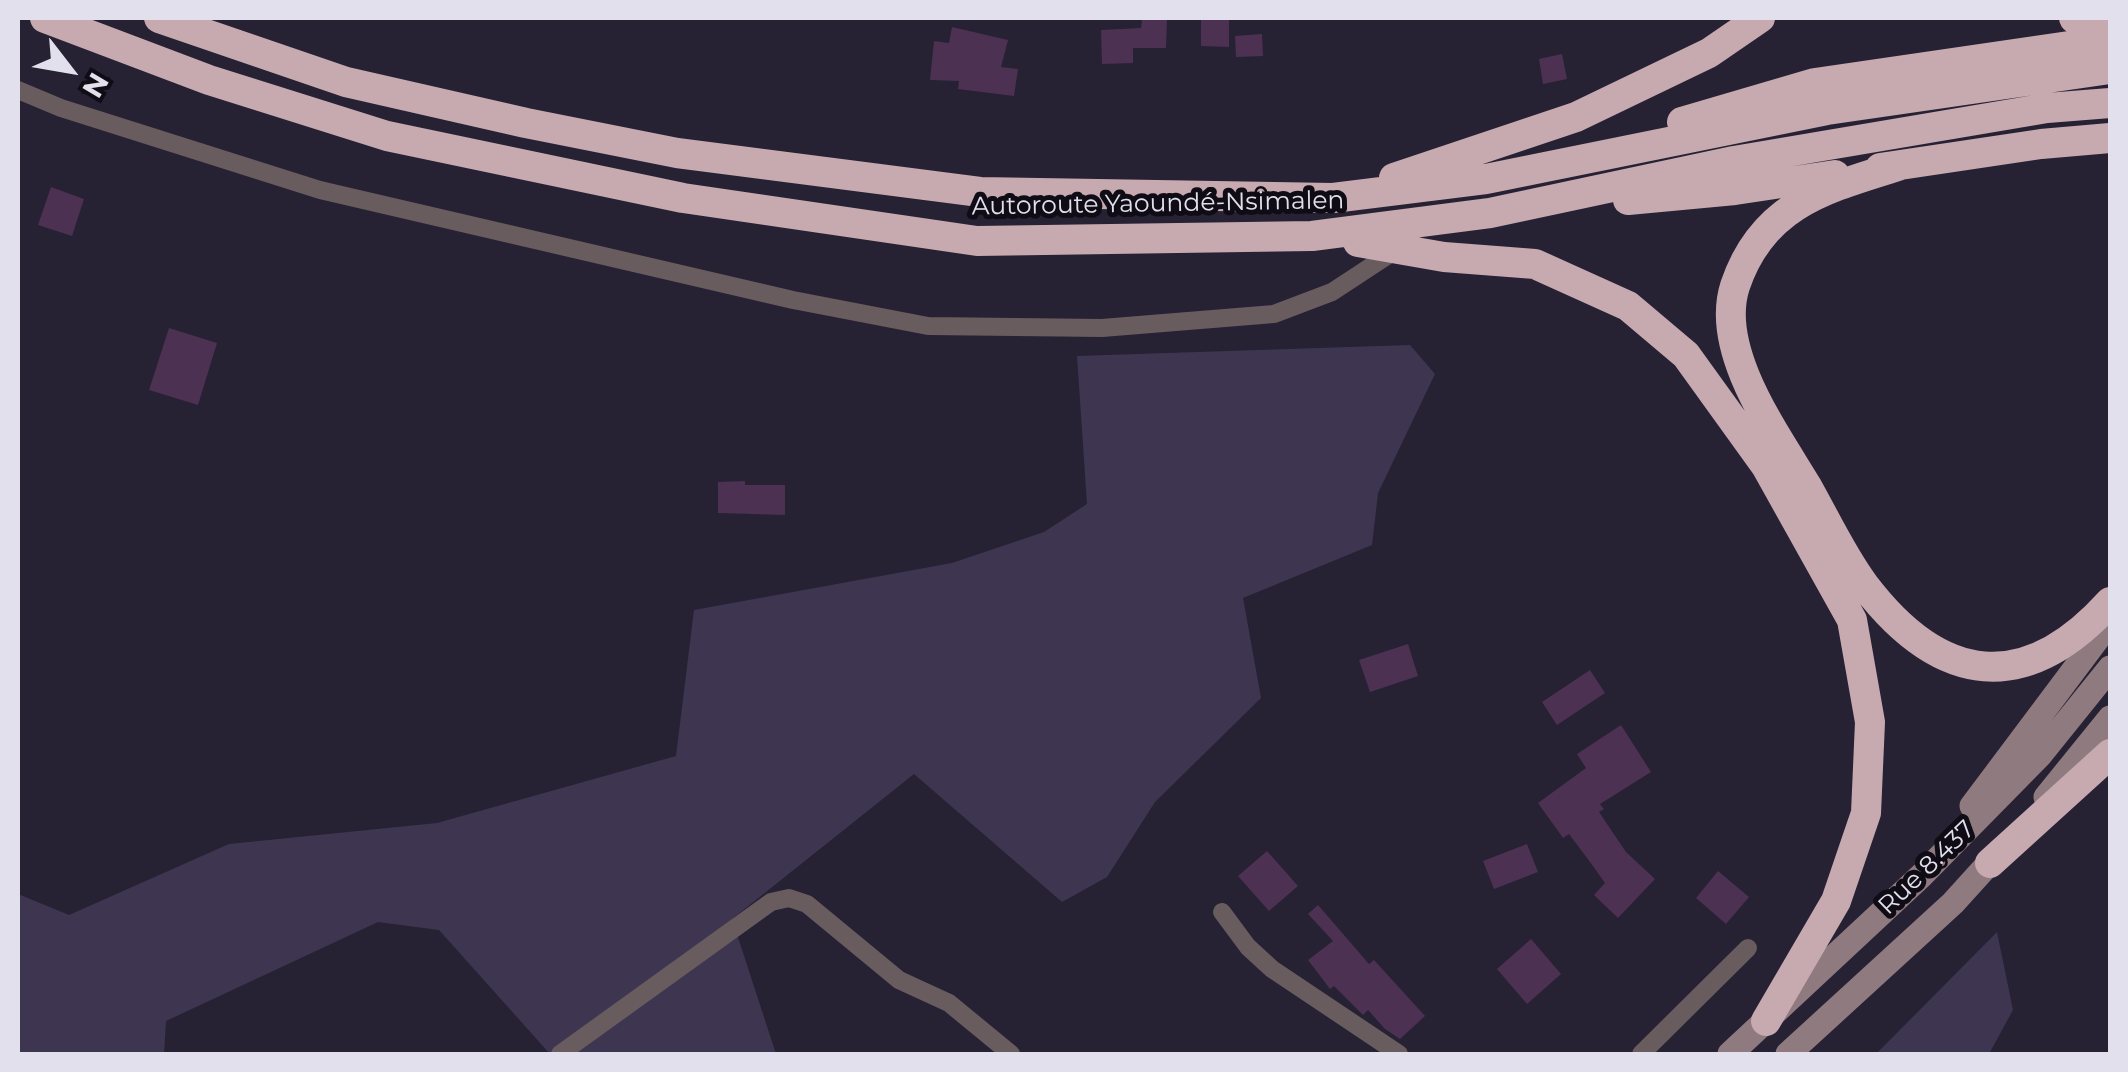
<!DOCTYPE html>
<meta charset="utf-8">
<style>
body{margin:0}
#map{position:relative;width:2128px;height:1072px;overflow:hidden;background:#272134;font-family:Montserrat,sans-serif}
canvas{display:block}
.frame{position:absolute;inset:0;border:20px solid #e3e0ed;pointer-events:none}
.north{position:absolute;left:20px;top:20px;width:100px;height:100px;-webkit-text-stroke:8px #0f0c15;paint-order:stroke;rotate:121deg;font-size:28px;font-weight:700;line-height:40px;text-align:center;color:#e3e0ed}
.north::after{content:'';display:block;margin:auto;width:35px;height:45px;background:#e3e0ed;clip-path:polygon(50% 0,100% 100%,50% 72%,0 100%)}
</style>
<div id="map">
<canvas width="2128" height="1072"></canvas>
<div class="frame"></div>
<div class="north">N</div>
</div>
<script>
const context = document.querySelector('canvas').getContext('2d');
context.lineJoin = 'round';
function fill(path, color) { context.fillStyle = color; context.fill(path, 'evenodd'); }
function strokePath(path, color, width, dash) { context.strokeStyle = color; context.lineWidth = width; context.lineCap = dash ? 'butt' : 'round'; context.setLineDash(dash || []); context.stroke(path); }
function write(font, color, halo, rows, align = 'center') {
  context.font = font + ' Montserrat,sans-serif'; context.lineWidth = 10; context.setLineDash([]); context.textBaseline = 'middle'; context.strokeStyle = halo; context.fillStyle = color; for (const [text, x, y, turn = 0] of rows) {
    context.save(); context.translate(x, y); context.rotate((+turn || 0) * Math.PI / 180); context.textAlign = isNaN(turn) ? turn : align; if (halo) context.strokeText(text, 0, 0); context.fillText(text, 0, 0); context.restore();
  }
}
fill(new Path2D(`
 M1410,345L1435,374L1378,493L1372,545L1243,598L1261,698L1155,802L1107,877L1062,902L914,774L732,919L776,1054H550L439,930L378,922L166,1021L164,1054H18V894L69,915L229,844L437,823L676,756L694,610L952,563L1044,532L1087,504L1077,356Z
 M1997,932L2013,1010L1989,1054H1876Z`), '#3e3650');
fill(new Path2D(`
 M1201,18H1229V47L1201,46Z
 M1142,19L1167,20L1166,48H1133V63L1102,64L1101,30L1141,28Z
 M952,27L1008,40L1001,67L1018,69L1014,96L958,89L959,81L930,80L934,41L949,43Z
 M1262,34L1263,56L1236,57L1235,36Z
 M1562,54L1567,79L1543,84L1539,59Z
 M51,187L84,199L72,236L38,225Z
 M169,328L217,343L198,405L149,390Z
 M745,481V485H785V515L718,513V482Z
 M1408,644L1418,676L1370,692L1359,660Z
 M1590,670L1605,693L1557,725L1542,702Z
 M1621,725L1651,772L1600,804L1604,809L1599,812L1626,852L1655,879L1618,918L1594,895L1605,883L1590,862L1569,834L1563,838L1538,803L1586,768L1577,754Z
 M1527,844L1538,872L1494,889L1483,861Z
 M1267,851L1298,886L1269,911L1238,876Z
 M1718,871L1749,897L1726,924L1696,898Z
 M1318,905L1369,964L1374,960L1425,1016L1400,1039L1385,1029L1368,1010L1363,1015L1334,986L1330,989L1308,960L1333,941L1308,914Z
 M1531,939L1561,974L1527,1004L1497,969Z`), '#4c3153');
strokePath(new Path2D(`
 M18,90L61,108L320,190L793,300L928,326L1102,328L1274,314L1332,292L1396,250
 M1222,912L1248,947L1272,969L1399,1054
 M560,1054L771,902L789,898L807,904L899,980L949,1003L1011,1054
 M1641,1054L1748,948`), '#695c5f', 18);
strokePath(new Path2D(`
 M2046,797L2110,718
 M1972,806L2110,622
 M1730,1054L1922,875L2040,755L2110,668
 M1788,1054L1953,903L2001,850`), '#8f7b7f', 25);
strokePath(new Path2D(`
 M45,18L209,80L387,136L683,198L977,241L1312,236L1490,213L1734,161L2047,108L2110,103
 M159,18L346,82L526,123L677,153L980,192L1333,198L1486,179L1827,110L2110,69
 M2074,18L2110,25
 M1682,122L1815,83L2110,40
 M1898,166C1824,189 1762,205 1735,286C1714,351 1776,434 1808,488C1826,520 1843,557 1865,586C1941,685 2025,696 2110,602
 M1880,168L2041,144L2110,138
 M1394,178L1576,117L1709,53L1760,18
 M1628,200L1735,190L1835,175
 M1358,242L1444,257L1535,264L1628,306L1686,355L1766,466L1852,620L1870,722L1866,813L1836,901L1766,1021
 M1990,863L2110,754`), '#c7a9b0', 30);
write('25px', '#e3e0ed', '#0f0c15', [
 ["Autoroute Yaoundé-Nsimalen",1158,204,-1],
 ["Rue 8.437",1927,868,-44]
]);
</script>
